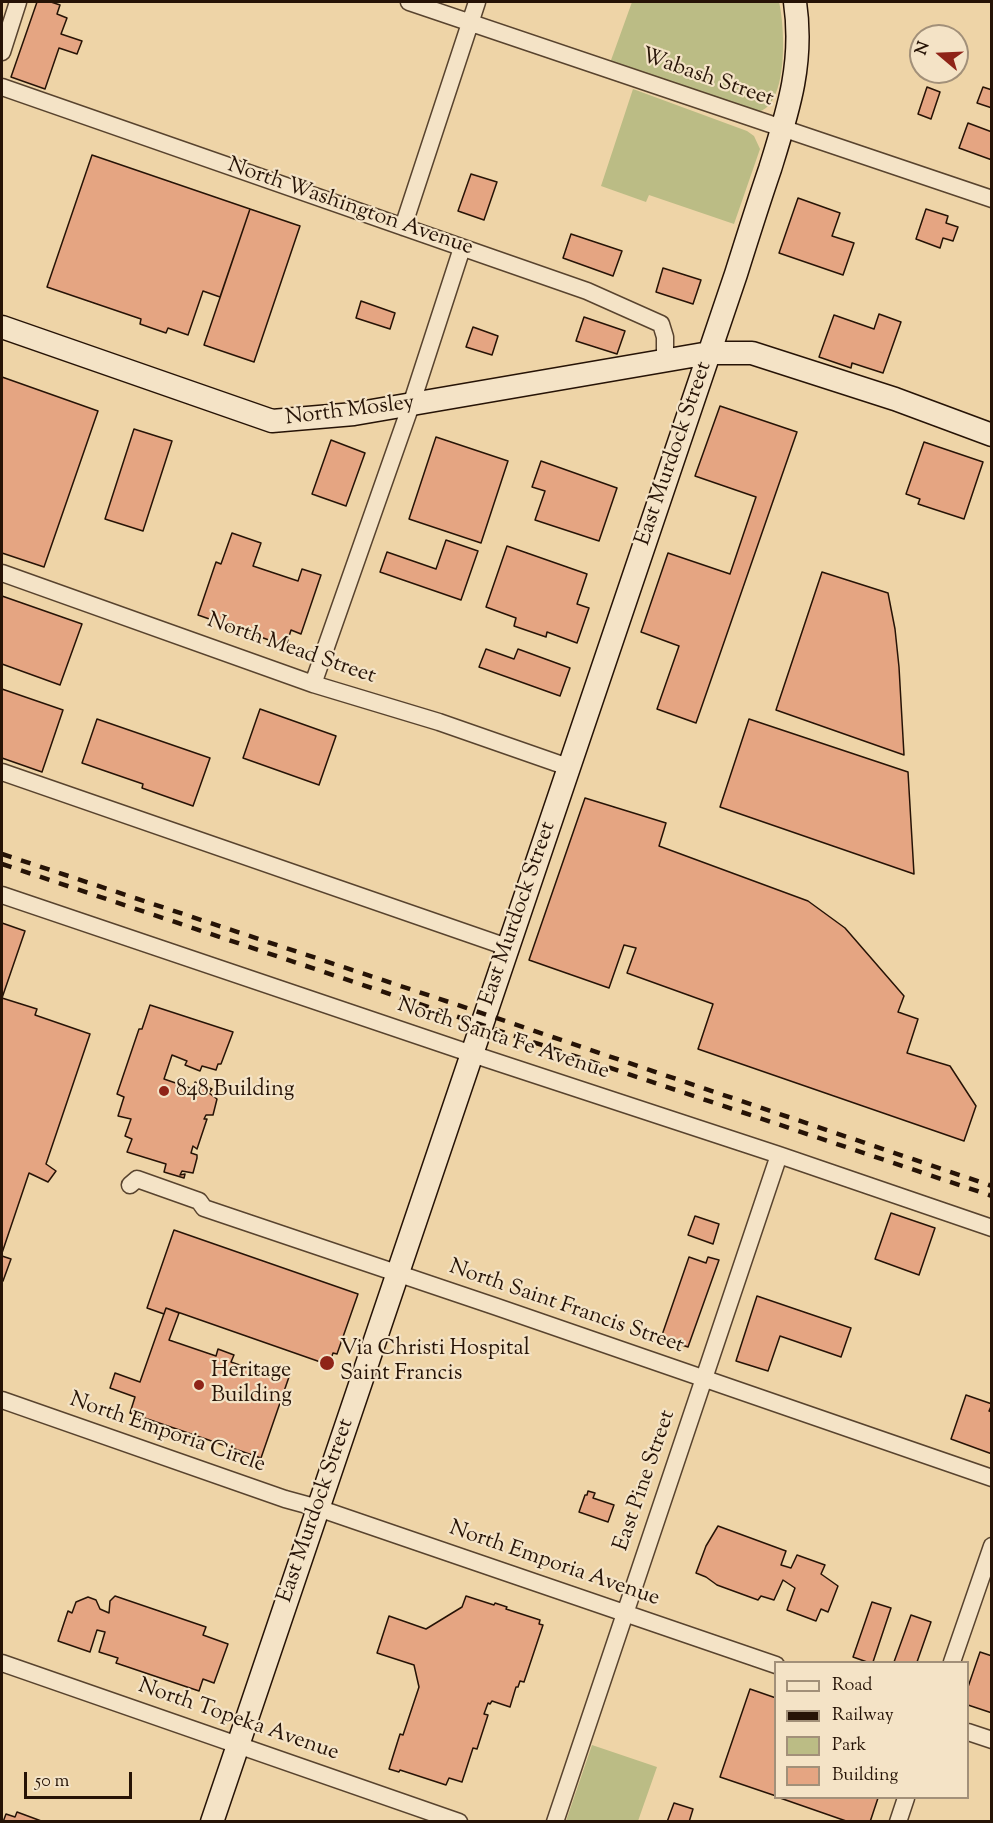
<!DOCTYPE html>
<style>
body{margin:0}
#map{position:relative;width:993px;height:1823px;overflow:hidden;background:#eed4a7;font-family:"Sorts Mill Goudy",serif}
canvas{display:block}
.frame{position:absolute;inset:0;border:3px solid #261306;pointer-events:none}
.legend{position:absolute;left:774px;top:1661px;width:195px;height:138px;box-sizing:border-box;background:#f4e3c6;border:2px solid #a29079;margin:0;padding:8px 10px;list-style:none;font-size:18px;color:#261306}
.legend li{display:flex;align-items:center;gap:12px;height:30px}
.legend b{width:30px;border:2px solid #a29079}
.north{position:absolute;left:909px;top:24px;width:60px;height:60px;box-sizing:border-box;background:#f4e3c6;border:2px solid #a29079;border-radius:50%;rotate:289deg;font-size:16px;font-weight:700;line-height:24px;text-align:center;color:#261306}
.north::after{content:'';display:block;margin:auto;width:21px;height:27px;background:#8f2418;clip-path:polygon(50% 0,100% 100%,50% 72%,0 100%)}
.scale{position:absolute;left:24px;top:1772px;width:108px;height:27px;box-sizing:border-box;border:3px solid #261306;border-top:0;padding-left:8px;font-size:18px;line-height:21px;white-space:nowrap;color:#261306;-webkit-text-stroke:4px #f4e3c6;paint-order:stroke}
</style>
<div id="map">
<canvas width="993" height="1823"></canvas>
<div class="frame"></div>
<ul class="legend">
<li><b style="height:8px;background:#f4e3c6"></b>Road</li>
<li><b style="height:8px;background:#261306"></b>Railway</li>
<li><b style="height:16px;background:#bbbc85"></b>Park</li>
<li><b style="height:16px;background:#e5a582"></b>Building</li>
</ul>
<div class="north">N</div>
<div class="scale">50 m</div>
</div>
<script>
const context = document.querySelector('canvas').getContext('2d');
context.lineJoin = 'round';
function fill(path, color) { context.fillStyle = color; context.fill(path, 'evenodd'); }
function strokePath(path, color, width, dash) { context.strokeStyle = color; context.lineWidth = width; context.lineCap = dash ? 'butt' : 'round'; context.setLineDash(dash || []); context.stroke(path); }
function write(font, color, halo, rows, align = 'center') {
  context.font = font + ' "Sorts Mill Goudy",serif'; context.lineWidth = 4.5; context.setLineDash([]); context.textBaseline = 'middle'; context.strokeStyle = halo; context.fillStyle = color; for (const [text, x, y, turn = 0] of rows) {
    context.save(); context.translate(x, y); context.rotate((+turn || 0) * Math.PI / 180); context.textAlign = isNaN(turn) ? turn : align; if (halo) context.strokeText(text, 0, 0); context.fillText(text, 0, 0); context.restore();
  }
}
fill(new Path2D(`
 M632,2H779C785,26 789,105 758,112L610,63Z
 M633,89L747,131L754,136L760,149L734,224L649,195L646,202L601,186Z
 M592,1745L657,1767L638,1821H566Z`), '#bbbc85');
const building = new Path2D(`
 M37,2H51L60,5L57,14L67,18L61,34L82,41L77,54L59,48L45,89L11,77Z
 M927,87L940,92L931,119L918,114Z
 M983,87L992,90V108L977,103Z
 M968,123L992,132V160L959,148Z
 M92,155L250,209L220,297L203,291L188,335L168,328L166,333L140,324L141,319L47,287Z
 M471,174L497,182L484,220L458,211Z
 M798,198L840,213L832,236L854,243L843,275L779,253Z
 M250,209L300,226L254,362L204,345Z
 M926,209L948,216L946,223L958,227L953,241L943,238L940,248L916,239Z
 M571,234L622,251L613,276L563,258Z
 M663,268L701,280L693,304L656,292Z
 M361,301L395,313L390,329L356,318Z
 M879,314L901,322L883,373L852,363L851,368L819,357L834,315L874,329Z
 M584,317L625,331L617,354L576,341Z
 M473,327L498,336L492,355L466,347Z
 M2,377L98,411L44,567L2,553Z
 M720,406L797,432L696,723L657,709L679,646L641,632L668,553L730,574L756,497L695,476Z
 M134,429L172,441L143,531L105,519Z
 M436,437L508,461L481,543L409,519Z
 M331,440L365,453L346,506L312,494Z
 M924,442L983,462L964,519L918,504L920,499L906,494Z
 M541,461L617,488L599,541L535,520L545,491L532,487Z
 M232,533L261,543L253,566L298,581L302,569L321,575L301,634L291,630L286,646L198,615L216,562L221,564Z
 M446,540L478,551L461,600L380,572L387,552L436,569Z
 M507,546L587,574L577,604L589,608L577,643L547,632L546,637L514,626L516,618L486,607Z
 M822,572L888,593L895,629L899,667L904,755L776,710Z
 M2,596L82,624L60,685L2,664Z
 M486,649L514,659L518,649L570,668L560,696L479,667Z
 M2,689L63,710L42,772L2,758Z
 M260,709L336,736L319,785L243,758Z
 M97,719L210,758L193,806L142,788L143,784L82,763Z
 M749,719L908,772L914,874L720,807Z
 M585,798L666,823L659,846L808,901L845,928L904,996L898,1012L918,1019L907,1053L950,1066L976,1106L964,1141L698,1049L713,1004L627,973L636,948L624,945L609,988L529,960Z
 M2,923L25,931L2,998Z
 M2,998L37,1009L35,1015L90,1034L46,1164L56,1171L48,1182L29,1173L2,1253Z
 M150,1005L233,1032L221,1064H218L216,1070L202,1066L200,1071L185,1065L187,1061L172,1055L164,1079L193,1089L195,1082L212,1089L209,1093L217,1099L213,1115H206L204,1119H207L197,1149L193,1146L191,1153L197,1155V1158L193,1173L182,1171L180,1175L185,1174L184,1178L164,1172L166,1164L127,1152L132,1139L125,1136L131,1119L118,1116L124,1097L117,1094L139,1029H142Z
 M891,1213L935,1228L919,1275L875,1259Z
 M695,1216L719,1224L713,1244L688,1235Z
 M174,1230L358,1294L337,1354L333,1353L329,1365L166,1308L164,1314L147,1308Z
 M2,1256L11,1259L3,1281L2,1280Z
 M689,1257L706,1263L708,1257L719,1260L688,1347L661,1338Z
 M757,1296L851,1328L841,1357L780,1336L768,1371L736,1361Z
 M166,1308L179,1313L169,1340L216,1356L218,1349L234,1355L231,1362L268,1375L270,1367L290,1374L261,1458L130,1413L135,1397L110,1388L115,1373L140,1382Z
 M966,1395L992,1404L989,1411L992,1412V1454L951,1439Z
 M588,1491L595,1493L593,1498L614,1505L608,1522L579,1512L585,1495H587Z
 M718,1526L786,1551L781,1565L791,1568L797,1555L825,1565L821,1574L838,1586L828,1612L821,1609L816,1621L787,1610L795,1588L783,1580L774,1600L761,1596L758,1600L717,1585L706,1577L696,1573L706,1546Z
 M115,1596L206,1627L203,1635L228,1644L214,1683L203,1679L199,1691L116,1663L118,1658L99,1652L105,1632L97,1630L90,1652L58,1641L68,1611L72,1613L76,1602L88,1597L96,1600L100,1609L109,1613L110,1601Z
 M466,1596L494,1605L495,1603L507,1607L506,1609L540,1620L539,1624L543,1625L524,1682L520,1681L518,1687H516L510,1707L492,1701L490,1704L488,1703L484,1714L488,1715L477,1749L473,1748L462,1782L449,1778L446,1785L400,1770L399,1772L389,1769L400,1734L403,1735L419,1687L414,1665L377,1653L389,1616L426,1629L462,1607Z
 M872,1602L891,1608L873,1662H867L853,1657Z
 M911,1615L931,1622L917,1662H894Z
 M980,1652L992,1656V1713L968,1705V1687Z
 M750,1689L776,1698V1796L720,1777Z
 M780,1798H878L870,1822H849Z
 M674,1803L693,1809L689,1822H667Z
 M17,1812L44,1822H3L6,1814L15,1817Z`);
fill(building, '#e5a582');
strokePath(building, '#261306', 1.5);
const street = new Path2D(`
 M409,2L992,199
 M2,52L18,2
 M2,87L587,291L661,324L665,337V361
 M403,227L477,2
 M2,573L313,684L439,722L568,767
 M313,684L411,405L462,248
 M2,772L507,947
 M2,895L472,1054L779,1155L992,1228
 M130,1185L137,1179L199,1201L204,1208L497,1307L992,1478
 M2,1400L285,1499L318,1508L776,1665
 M952,1662L992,1546
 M2,1663L459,1822
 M968,1732L992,1740
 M555,1822L779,1155
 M898,1822L906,1798`);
const secondary = new Path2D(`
 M2,327L272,421L354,414L709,353H752L895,399L992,435
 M212,1822L736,274C747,239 758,204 770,169C788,111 804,63 795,2`);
strokePath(street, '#58432e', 19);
strokePath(secondary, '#261306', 25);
strokePath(street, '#f4e3c6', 16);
strokePath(secondary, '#f4e3c6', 22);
strokePath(new Path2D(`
 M2,854L455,1004L992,1186
 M2,864L992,1196`), '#261306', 4.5, [10, 10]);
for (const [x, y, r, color] of [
 [164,1091,6,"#8f2418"],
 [327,1363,8,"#8f2418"],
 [199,1385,6,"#8f2418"]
]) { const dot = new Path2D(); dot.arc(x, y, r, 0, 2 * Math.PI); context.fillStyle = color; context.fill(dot); strokePath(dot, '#f4e3c6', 2); }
write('22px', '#261306', '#f4e3c6', [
 ["Wabash Street",707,79,19],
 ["North Washington Avenue",350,208,19],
 ["North Mosley",350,412,-7],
 ["East Murdock Street",675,454,-71],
 ["North Mead Street",291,650,19],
 ["East Murdock Street",519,914,-71],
 ["North Santa Fe Avenue",503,1040,18],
 ["North Saint Francis Street",566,1308,19],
 ["North Emporia Circle",167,1434,19],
 ["East Pine Street",646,1481,-71],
 ["East Murdock Street",317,1511,-71],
 ["North Emporia Avenue",554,1565,19],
 ["North Topeka Avenue",238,1721,19]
]);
write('22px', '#261306', '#f4e3c6', [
 ["848 Building",176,1091],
 ["Via Christi Hospital",340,1350],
 ["Saint Francis",340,1375],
 ["Heritage",211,1372],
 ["Building",211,1397]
], 'left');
</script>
